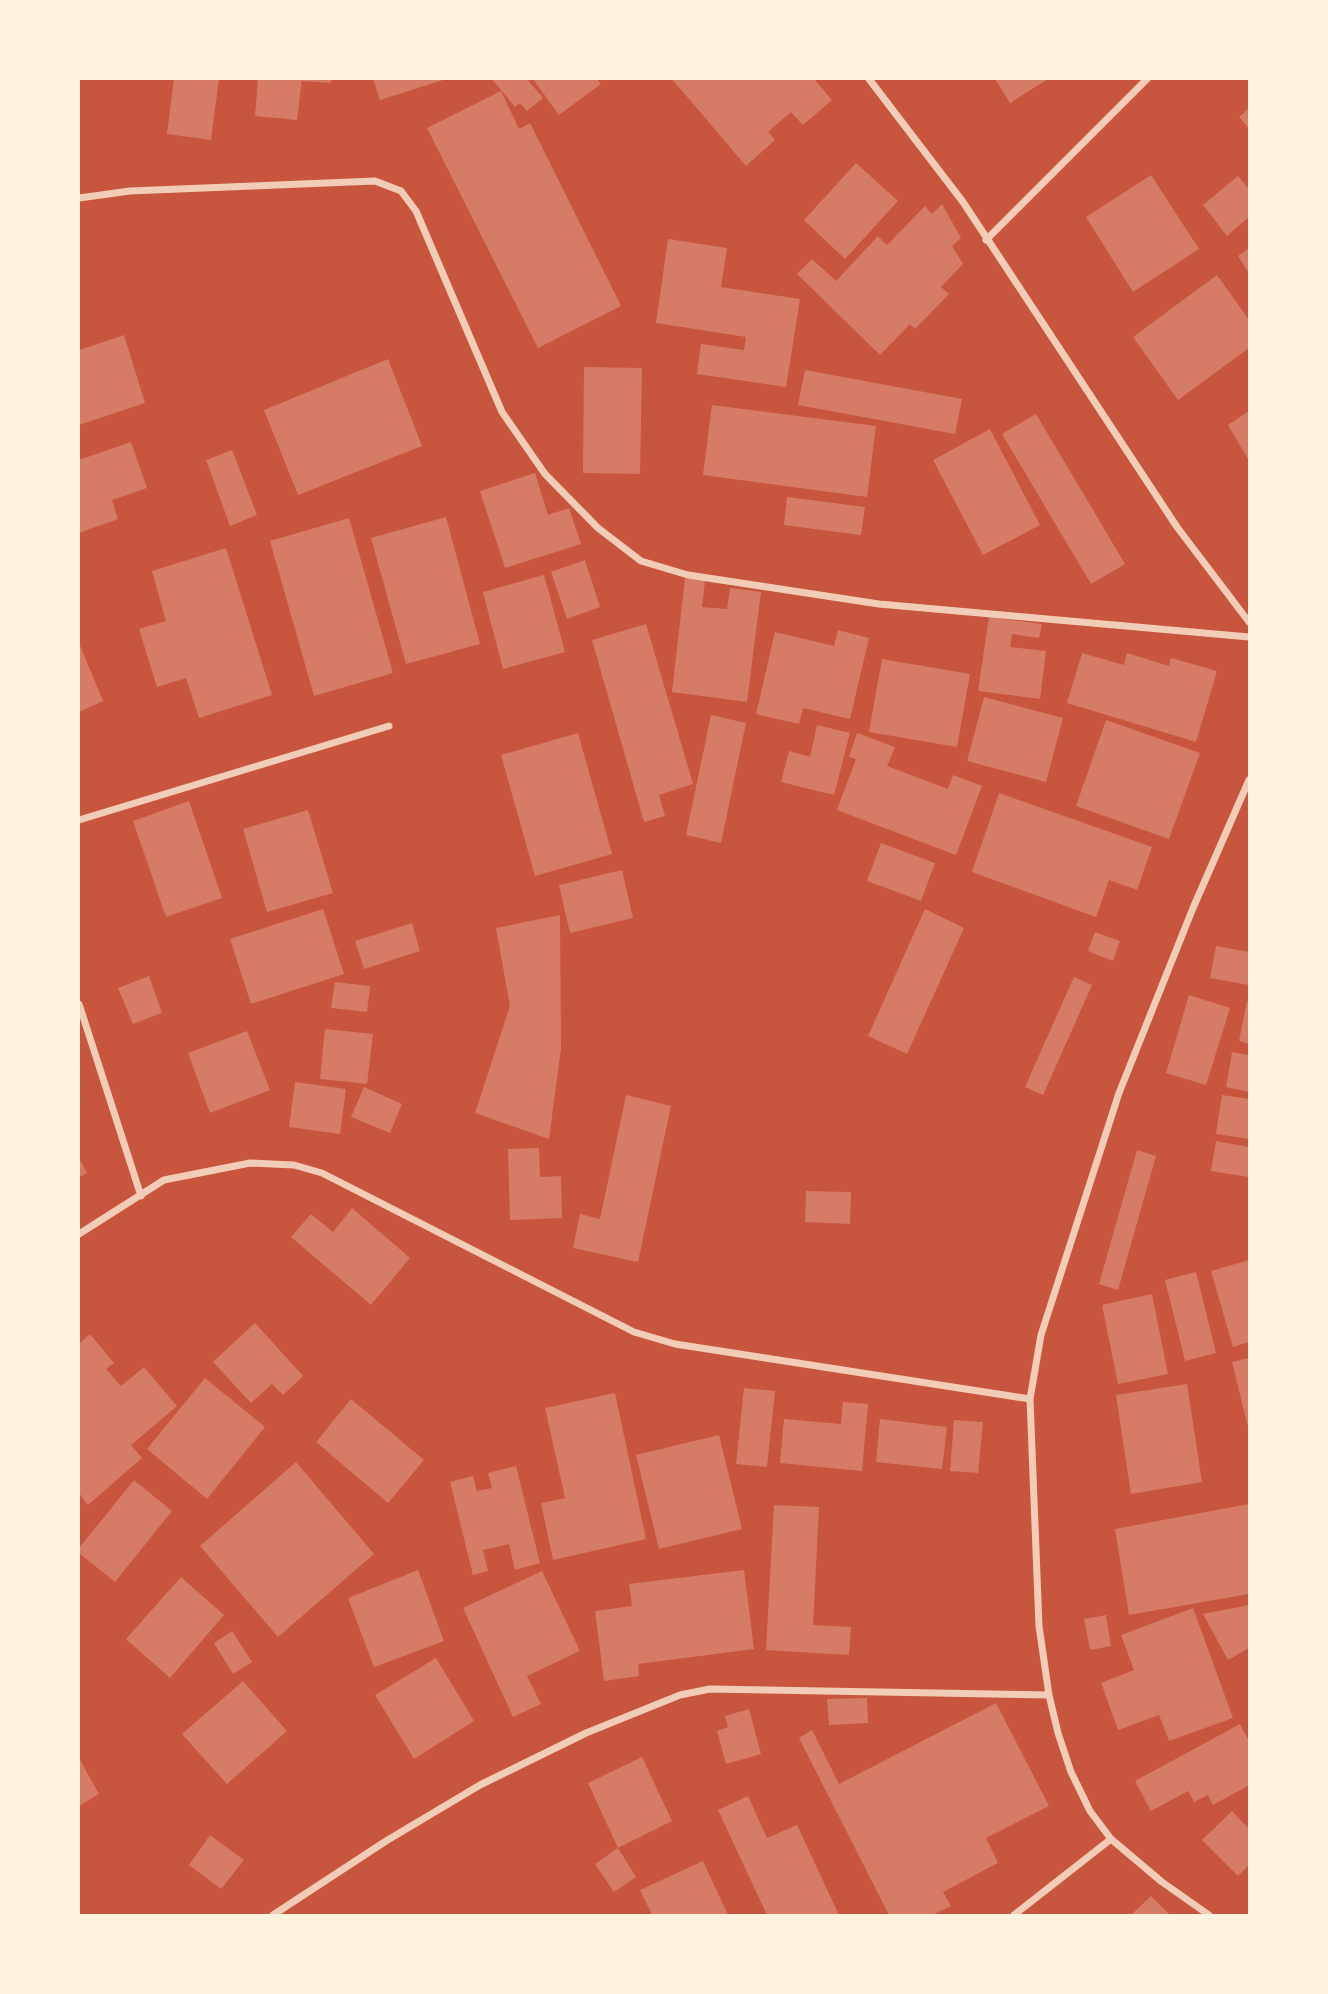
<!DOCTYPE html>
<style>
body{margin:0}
#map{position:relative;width:1328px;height:1994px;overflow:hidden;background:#c8553d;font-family:"IBM Plex Serif",serif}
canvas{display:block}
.frame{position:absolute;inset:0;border:80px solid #fff3e0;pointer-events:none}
</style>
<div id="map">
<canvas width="1328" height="1994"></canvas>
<div class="frame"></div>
</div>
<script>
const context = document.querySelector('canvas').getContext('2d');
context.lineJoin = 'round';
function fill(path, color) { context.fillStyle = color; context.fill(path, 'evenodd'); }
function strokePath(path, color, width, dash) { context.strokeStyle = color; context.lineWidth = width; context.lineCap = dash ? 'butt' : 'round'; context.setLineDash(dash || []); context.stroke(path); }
fill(new Path2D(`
 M174,79H219L211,140L167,134Z
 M258,79H302L297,120L255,116Z
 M302,79H331V83L302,81Z
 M373,79H446L380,100Z
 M492,79H527L543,98L527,111L520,103L515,107Z
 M533,79H597L601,84L559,115Z
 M672,79H814L832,100L803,125L791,112L768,132L775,140L746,166Z
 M995,79H1048L1010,103Z
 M501,91L519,129L530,123L621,306L538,348L427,128Z
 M1249,108V129L1239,117Z
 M856,163L898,201L845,259L804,220Z
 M1151,175L1199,249L1133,292L1086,217Z
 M1238,176L1249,189V217L1227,236L1203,205Z
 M942,204L961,238L952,246L963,264L941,287L949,294L915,329L910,324L880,355L797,274L812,259L836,281L878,236L887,245L925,206L932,214Z
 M668,239L727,248L721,287L800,299L786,387L697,374L701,344L744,350L746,337L656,323Z
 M1249,248V273L1238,256Z
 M1217,275L1249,320V348L1178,400L1133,337Z
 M124,335L145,403L79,425V350Z
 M388,359L422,446L298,495L264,410Z
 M584,367L642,368L640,474L583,473Z
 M805,370L962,399L955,434L798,405Z
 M712,405L876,426L867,497L703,475Z
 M1249,411V461L1228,425Z
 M1036,414L1125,564L1091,584L1002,434Z
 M990,429L1040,525L983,555L933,460Z
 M131,442L147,488L112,500L118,519L79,533V460Z
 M232,450L257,515L230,526L206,460Z
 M535,473L548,515L569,508L581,544L505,568L480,491Z
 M787,497L865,507L861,535L784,525Z
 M446,517L480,644L406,664L371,538Z
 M349,518L393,673L314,696L270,541Z
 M226,548L272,695L199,718L186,678L157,687L139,629L166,621L152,571Z
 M585,560L600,607L567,619L551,572Z
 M544,575L565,652L503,669L483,592Z
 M685,578L705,581L702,607L727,609L730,588L761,592L747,702L672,692Z
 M989,617L1042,624L1039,638L1012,634L1010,647L1046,651L1040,699L978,691Z
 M646,624L693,784L659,795L665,816L644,822L592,640Z
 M838,630L869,638L850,719L803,708L799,724L756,714L775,632L834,646Z
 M79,643L103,701L79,712Z
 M1082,653L1124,665L1127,653L1169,666L1171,658L1217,671L1196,742L1067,703Z
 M882,659L970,674L957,747L869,732Z
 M984,697L1063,718L1046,782L967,761Z
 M711,715L746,723L721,843L686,835Z
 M1106,720L1200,753L1169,839L1076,806Z
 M817,725L850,733L834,795L781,782L789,751L810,757Z
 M578,733L612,854L535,876L501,755Z
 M857,733L895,747L887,766L948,789L953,775L982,786L956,855L837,810L856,759L849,757Z
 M999,793L1152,847L1137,890L1109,880L1096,917L972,872Z
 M189,801L222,898L166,917L133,821Z
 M308,810L333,893L267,912L243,829Z
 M881,843L935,863L921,901L867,881Z
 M622,870L633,918L570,933L559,885Z
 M323,909L344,974L251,1004L230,939Z
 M925,909L964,928L907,1054L868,1036Z
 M560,915L561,1048L549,1139L475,1113L510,1006L496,928Z
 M412,923L420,951L364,969L355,941Z
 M1095,932L1120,941L1113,961L1088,951Z
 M1216,946L1249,952V985L1210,978Z
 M149,976L162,1013L133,1024L118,988Z
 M1074,977L1092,985L1043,1095L1025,1087Z
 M335,982L370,986L367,1012L331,1008Z
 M1189,995L1230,1008L1206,1085L1166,1073Z
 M1247,1001L1249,1002V1044L1239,1041Z
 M325,1029L373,1034L367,1084L320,1079Z
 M247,1031L270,1090L210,1113L188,1053Z
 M1232,1052L1249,1055V1092L1226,1087Z
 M295,1082L346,1089L340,1134L289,1127Z
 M364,1087L402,1104L390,1133L351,1117Z
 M626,1095L671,1106L638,1262L573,1248L580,1214L600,1219Z
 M1222,1095L1249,1099V1139L1216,1134Z
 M1216,1141L1249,1147V1177L1211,1171Z
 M539,1148L540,1177L561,1176L562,1218L510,1220L508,1149Z
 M1137,1150L1156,1156L1118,1290L1099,1284Z
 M79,1158L87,1173L79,1177Z
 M806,1191L851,1192L850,1224L805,1222Z
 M352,1208L410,1258L371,1305L291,1237L311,1214L333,1232Z
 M1249,1260V1342L1233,1347L1211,1271Z
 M1196,1272L1216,1353L1185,1361L1165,1280Z
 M1152,1294L1168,1374L1118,1384L1102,1305Z
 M255,1323L303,1376L283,1395L272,1384L251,1403L213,1362Z
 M90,1334L114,1363L106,1369L121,1386L144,1367L177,1406L131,1445L142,1458L88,1505L79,1493V1344Z
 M1249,1358V1427H1248L1232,1362Z
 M205,1378L265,1427L207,1499L147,1449Z
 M1187,1384L1202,1482L1131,1494L1116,1395Z
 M744,1388L775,1391L767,1467L736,1464Z
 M615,1393L646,1539L553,1560L541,1503L565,1498L545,1408Z
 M351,1399L424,1460L388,1503L316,1442Z
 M843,1402L868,1404L862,1471L780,1463L784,1419L841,1424Z
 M880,1419L947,1427L942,1469L876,1462Z
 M954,1420L983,1422L978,1473L950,1471Z
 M719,1435L742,1529L659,1549L636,1455Z
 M296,1462L374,1554L278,1637L200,1546Z
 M516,1466L540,1563L515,1570L509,1544L483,1550L488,1571L473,1575L450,1482L473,1476L477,1491L492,1488L488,1473Z
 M134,1480L172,1511L115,1582L79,1553V1548Z
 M1249,1504V1594L1129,1615L1115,1529Z
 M774,1505L819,1507L813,1625L851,1627L849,1655L766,1650Z
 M418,1570L444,1641L374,1667L348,1598Z
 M744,1570L754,1649L638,1664L639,1676L604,1681L595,1611L632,1606L629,1584Z
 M542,1571L580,1651L527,1676L541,1704L513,1717L463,1608Z
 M181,1577L224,1615L170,1678L126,1639Z
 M1249,1605V1648L1228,1660L1203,1614Z
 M1193,1608L1233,1718L1169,1741L1159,1715L1118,1730L1101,1683L1134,1670L1121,1635Z
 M1106,1615L1111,1646L1090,1650L1084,1619Z
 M232,1631L252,1662L233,1674L214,1643Z
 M436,1658L474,1721L414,1759L375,1695Z
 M243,1681L287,1731L227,1784L182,1734Z
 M867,1698L868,1723L829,1725L827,1699Z
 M996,1703L1049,1806L986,1838L998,1863L943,1892L951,1906L932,1915H889L799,1738L812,1730L839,1784Z
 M749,1709L761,1754L726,1764L717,1731L728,1727L725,1716Z
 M1240,1724L1249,1741V1785L1213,1805L1208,1795L1194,1802L1188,1791L1151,1811L1135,1781Z
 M642,1757L672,1821L618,1848L588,1783Z
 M79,1758L99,1794L79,1806Z
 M748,1796L767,1838L797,1825L839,1915H767L718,1810Z
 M1232,1811L1249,1829V1865L1238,1876L1202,1840Z
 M210,1835L244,1860L221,1889L189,1865Z
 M618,1848L636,1877L614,1892L595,1864Z
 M703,1861L728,1915H652L640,1890Z
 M1151,1896L1170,1915H1131Z`), '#d67c66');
strokePath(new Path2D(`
 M869,79L963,202L1177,527L1249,622
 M79,198L130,191L375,181L401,191L416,211L502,412L545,474L598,528L641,561L688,575L879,604L1249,637
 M986,240L1147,79
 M79,820L389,726
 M79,1004L141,1196
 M79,1234L164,1180L250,1163L294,1165L322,1173L634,1332L675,1344L1030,1399
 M273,1915L386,1841L480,1785L586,1733L680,1695L710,1689L1049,1695
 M1014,1915L1111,1839
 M1209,1915L1162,1882L1111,1839L1090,1811L1071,1772L1058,1733L1049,1695L1039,1626L1030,1399L1041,1335L1119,1093L1193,908L1249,780`), '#f1ccb7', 7);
</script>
